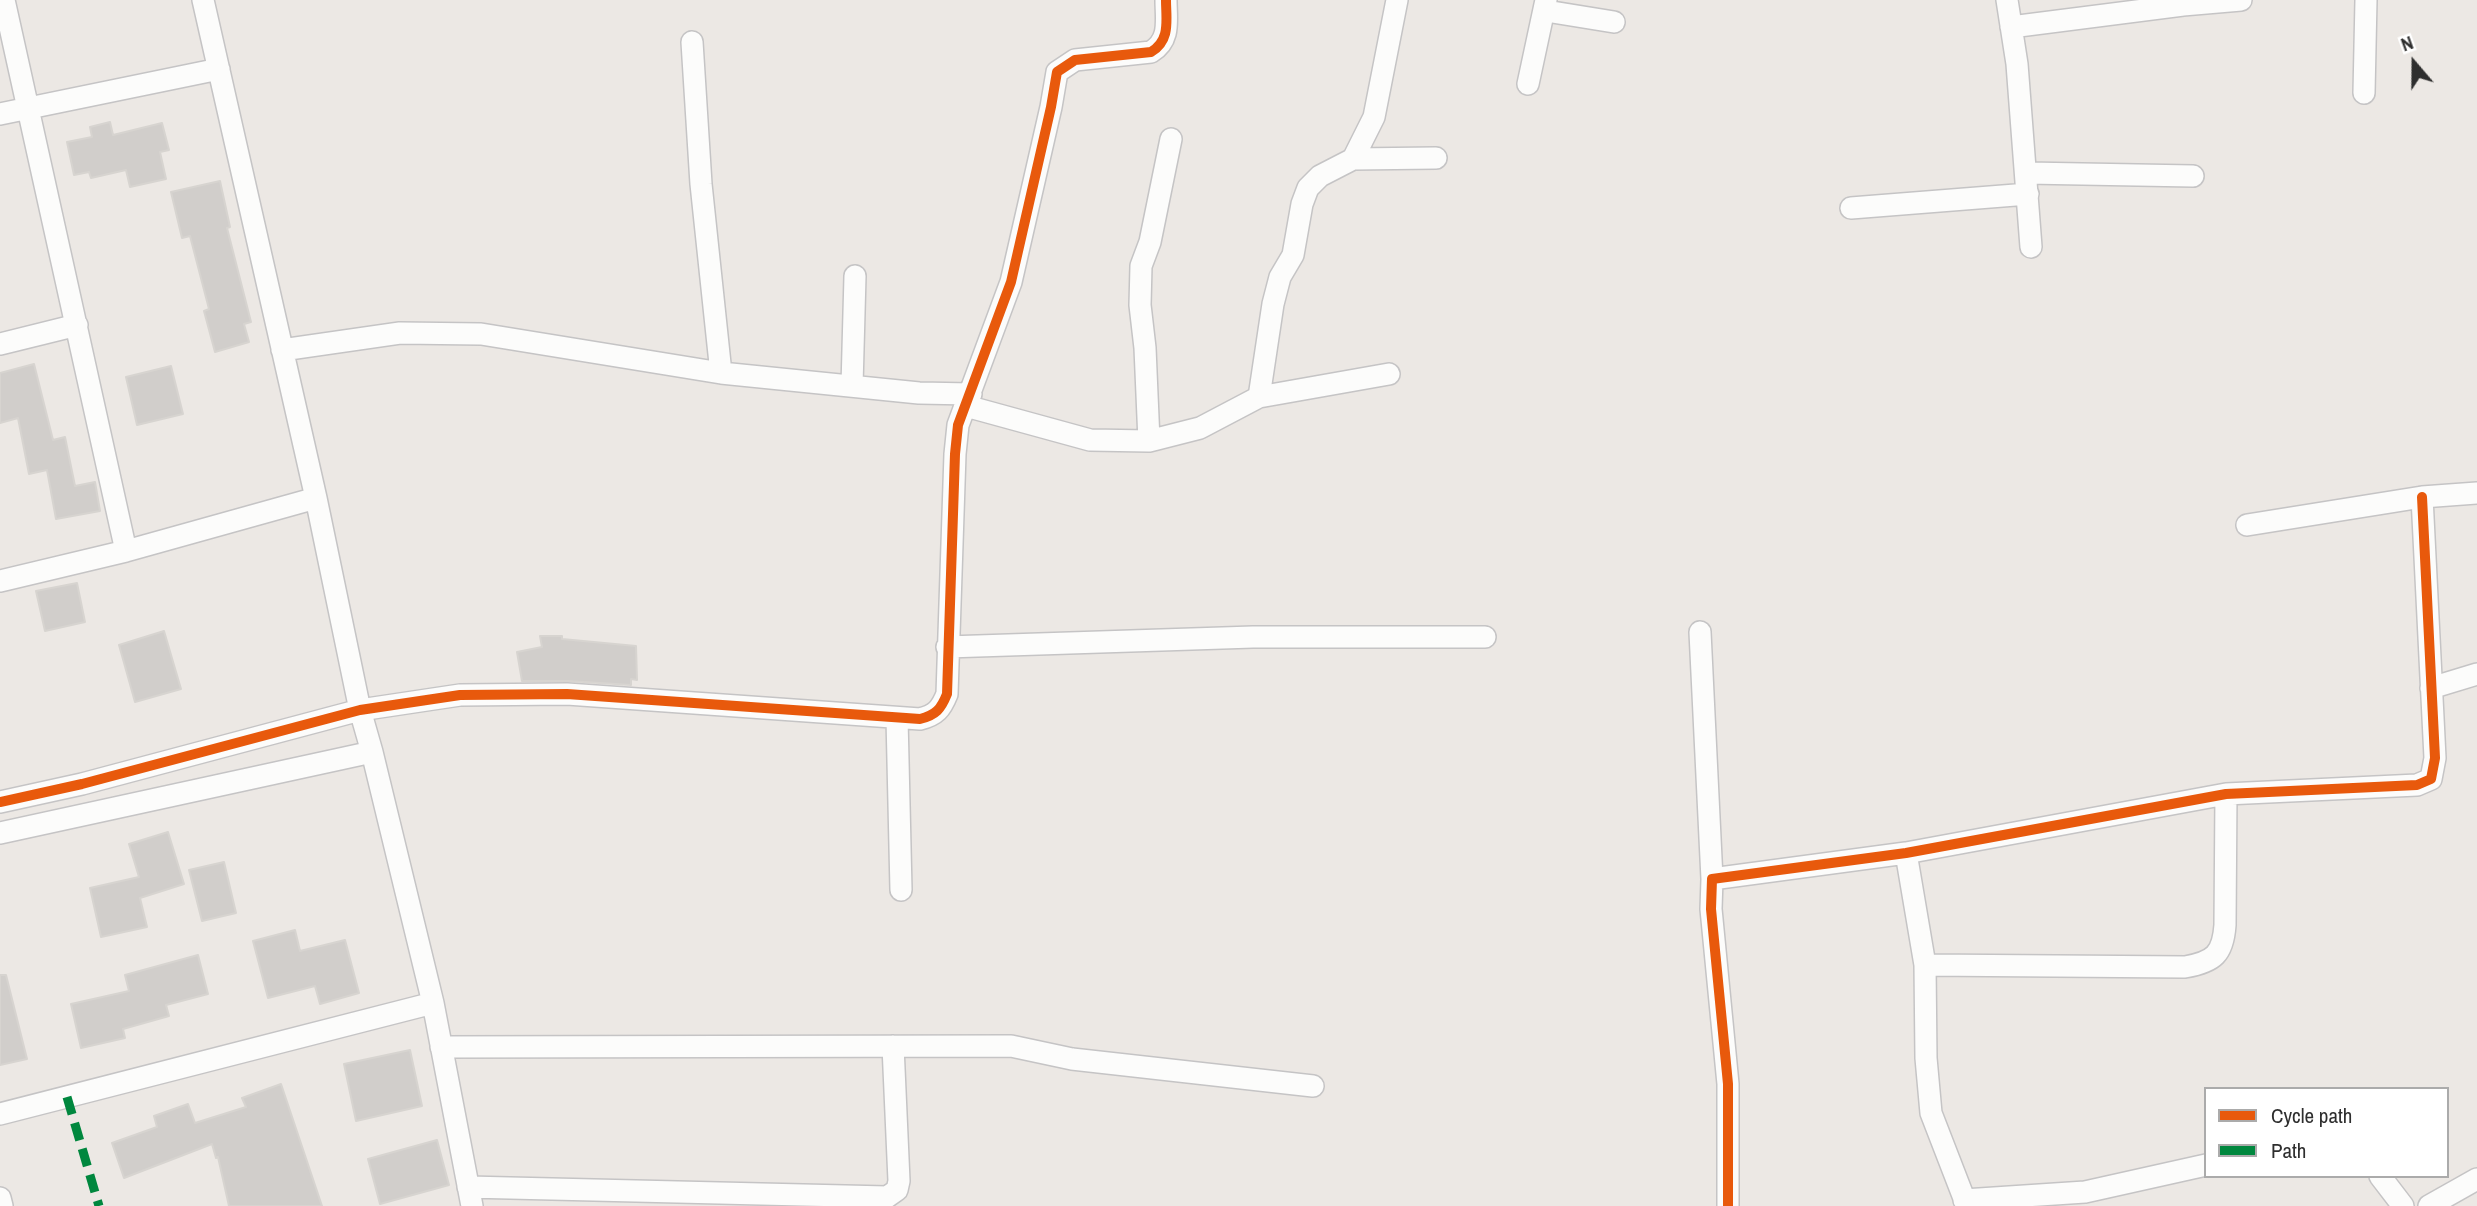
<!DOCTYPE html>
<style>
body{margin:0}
#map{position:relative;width:2477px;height:1206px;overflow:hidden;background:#ece8e4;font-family:"Archivo Narrow",sans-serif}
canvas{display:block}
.legend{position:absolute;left:2204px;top:1087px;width:245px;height:91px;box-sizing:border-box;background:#fff;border:2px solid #ababab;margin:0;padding:9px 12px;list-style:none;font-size:21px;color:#2e2e2e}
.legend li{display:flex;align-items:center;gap:14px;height:35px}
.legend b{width:35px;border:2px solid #ababab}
.north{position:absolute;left:2379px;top:28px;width:70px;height:70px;-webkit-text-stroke:5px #fff;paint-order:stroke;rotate:340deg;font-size:19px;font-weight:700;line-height:28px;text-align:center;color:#2e2e2e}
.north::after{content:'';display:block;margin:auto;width:24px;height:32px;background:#2e2e2e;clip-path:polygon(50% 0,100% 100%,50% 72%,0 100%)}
</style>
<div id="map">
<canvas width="2477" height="1206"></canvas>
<ul class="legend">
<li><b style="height:9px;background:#e8590c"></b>Cycle path</li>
<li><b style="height:9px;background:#00873e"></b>Path</li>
</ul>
<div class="north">N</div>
</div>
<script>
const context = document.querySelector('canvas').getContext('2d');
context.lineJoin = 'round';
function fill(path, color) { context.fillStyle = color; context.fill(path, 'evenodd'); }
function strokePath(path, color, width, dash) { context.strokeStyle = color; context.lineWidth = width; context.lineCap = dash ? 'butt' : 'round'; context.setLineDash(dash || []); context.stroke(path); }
const building = new Path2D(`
 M110,122L113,135L162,123L169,150L160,152L166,179L130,187L126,170L91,178L89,172L74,175L67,142L92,137L90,127Z
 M220,181L230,227L227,228L251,322L244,324L249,342L215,352L204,311L209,309L190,236L182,238L171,192Z
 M34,364L53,440L65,437L75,486L95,482L100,511L56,519L47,470L29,474L18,418L0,423V373Z
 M171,366L183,414L137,425L126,377Z
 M77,583L85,622L45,631L36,591Z
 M164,631L181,689L135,702L119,645Z
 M540,636H562V639L636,646L637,680L631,679V685L568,681H522L517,652L542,647Z
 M168,832L184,884L140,898L147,927L101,937L90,888L139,877L129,844Z
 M224,862L236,913L202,921L189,870Z
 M295,930L300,951L345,940L359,993L320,1004L315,986L268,998L253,941Z
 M198,955L208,994L166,1005L169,1016L123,1029L125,1038L81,1048L71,1004L129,991L125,975Z
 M0,975H6L27,1059L0,1065Z
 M410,1050L422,1106L356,1121L344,1064Z
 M281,1084L322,1206H229L218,1157L216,1158L212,1144L124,1178L112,1143L157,1127L154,1116L188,1104L195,1123L246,1107L242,1098Z
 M437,1140L449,1185L380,1204L368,1159Z`);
fill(building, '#d1cecb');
strokePath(building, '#d7d4d0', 2);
const minor = new Path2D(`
 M4,0L126,551
 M203,0L316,498L360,710L372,752L433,1003L472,1206
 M2007,0L2017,64L2031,247
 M1546,11L1614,22
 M2011,27L2183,5L2241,0
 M692,42L701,184L721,373
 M1528,84L1546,0
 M2364,93L2366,0
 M0,114L219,69
 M1353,159L1436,158
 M2027,173L2193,176
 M1851,208L2028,194
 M0,344L77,325
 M282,350L400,333L481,334L721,373L919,393L971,394
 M852,386L855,276
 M1259,397L1273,304L1280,277L1293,255L1302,204L1308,188L1320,176L1353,159L1374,117L1397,0
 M966,406L1090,440L1149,441L1200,428L1259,397L1389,374
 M1149,441L1145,348L1140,305L1141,266L1150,242L1171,139
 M2247,525L2422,497L2477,493
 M0,581L126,551L316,498
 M1700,632L1712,879
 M947,647L1253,637H1485
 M2431,688L2477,674
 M897,718L901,890
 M0,802L82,784L360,710L460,695L567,694L920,719C936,715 941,709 947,694L955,454L958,425L1011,282L1051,107L1057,72L1075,60L1151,52C1171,40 1166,20 1166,0
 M0,833L372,752
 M1906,853L1925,965L1926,1058L1931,1113L1967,1206
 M1925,965L2185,967C2214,962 2223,954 2225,925L2226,794
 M441,1047L1011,1046L1072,1059L1313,1086
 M0,1114L433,1003
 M2380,1176L2403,1206
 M468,1187L887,1197L897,1190L899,1181L893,1046
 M0,1198L2,1206
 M1964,1200L2085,1192L2206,1165
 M1728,1206V1084L1711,909L1712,879L1906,853L2226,794L2417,785L2431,779L2435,758L2422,497
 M2429,1206L2477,1179`);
strokePath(minor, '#c5c4c5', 24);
strokePath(minor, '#fcfcfb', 21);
strokePath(new Path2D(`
 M67,1097L99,1206`), '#00873e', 9, [18, 9]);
strokePath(new Path2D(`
 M0,802L82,784L360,710L460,695L567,694L920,719C936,715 941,709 947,694L955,454L958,425L1011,282L1051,107L1057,72L1075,60L1151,52C1171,40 1166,20 1166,0
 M1728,1206V1084L1711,909L1712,879L1906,853L2226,794L2417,785L2431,779L2435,758L2422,497`), '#e8590c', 10);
</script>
